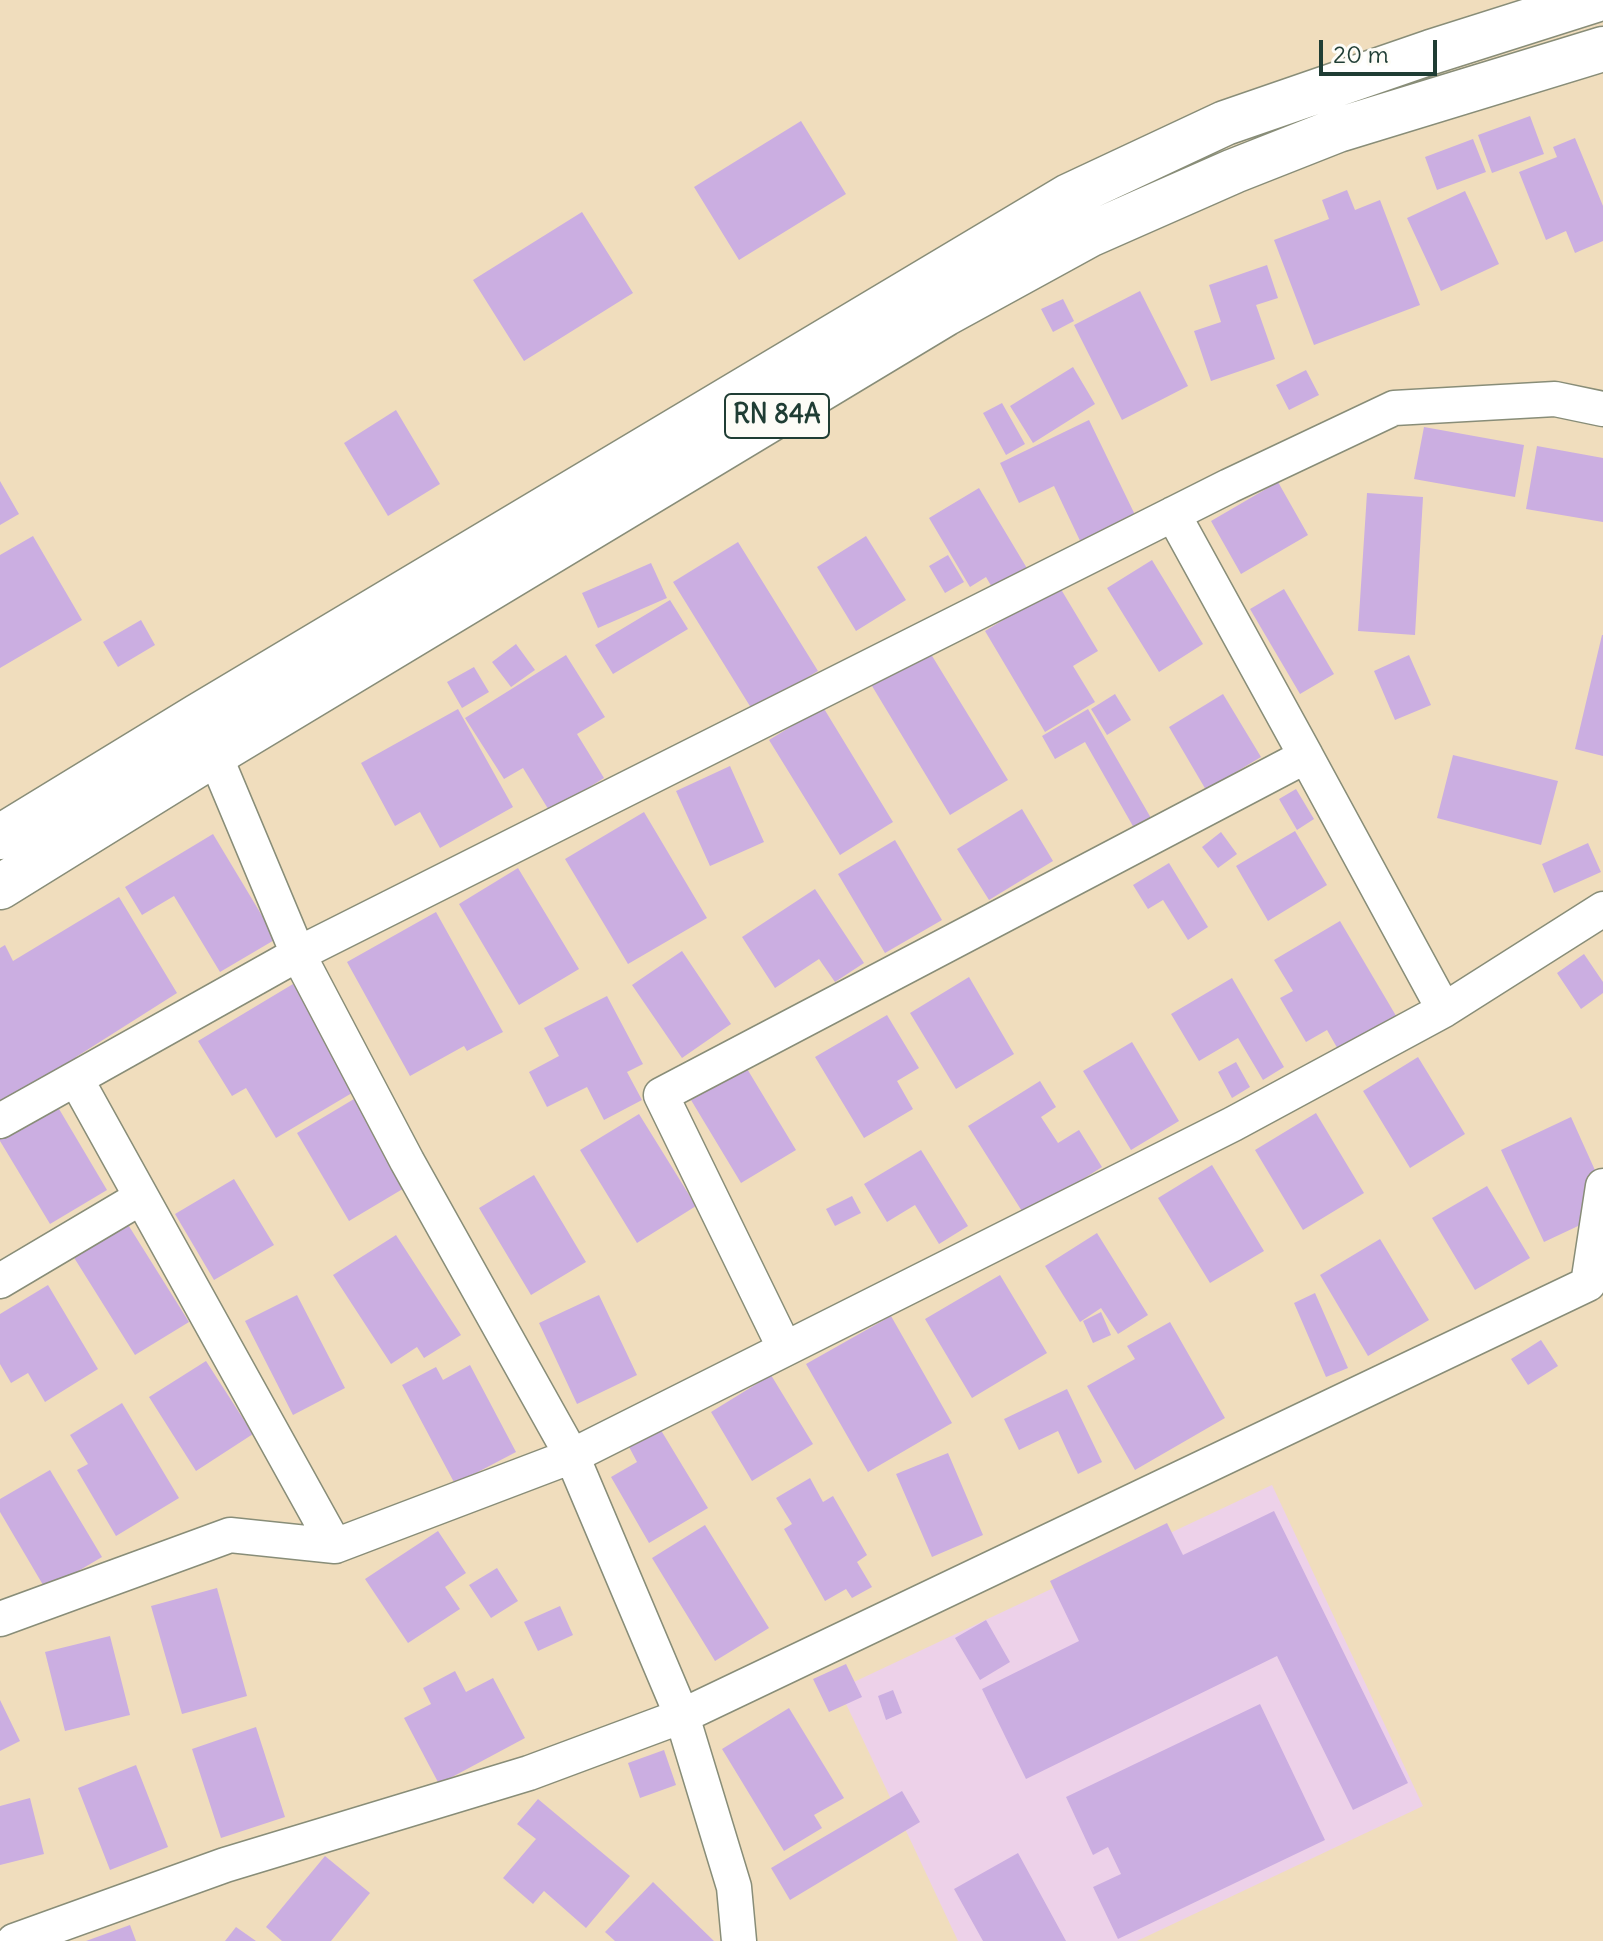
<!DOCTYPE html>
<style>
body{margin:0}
#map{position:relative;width:1603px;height:1941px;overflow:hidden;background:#f0ddbd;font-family:Delius,sans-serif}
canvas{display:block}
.scale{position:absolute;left:1319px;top:40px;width:118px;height:36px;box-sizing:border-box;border:4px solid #1f3d34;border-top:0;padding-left:10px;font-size:24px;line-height:28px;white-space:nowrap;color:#1f3d34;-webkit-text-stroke:6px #fdfcf7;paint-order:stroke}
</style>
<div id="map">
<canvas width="1603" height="1941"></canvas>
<div class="scale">20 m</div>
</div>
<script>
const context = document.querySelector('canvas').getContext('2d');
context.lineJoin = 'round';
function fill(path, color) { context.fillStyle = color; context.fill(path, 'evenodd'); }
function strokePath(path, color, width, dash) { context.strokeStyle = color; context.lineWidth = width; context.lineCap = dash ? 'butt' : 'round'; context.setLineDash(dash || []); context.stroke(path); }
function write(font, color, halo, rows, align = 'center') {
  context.font = font + ' Delius,sans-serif'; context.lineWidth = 7; context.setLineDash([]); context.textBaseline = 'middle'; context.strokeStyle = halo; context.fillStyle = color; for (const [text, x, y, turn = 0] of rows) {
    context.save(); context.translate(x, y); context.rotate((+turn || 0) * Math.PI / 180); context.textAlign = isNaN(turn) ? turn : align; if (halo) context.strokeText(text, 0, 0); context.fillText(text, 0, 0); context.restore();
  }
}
fill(new Path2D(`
 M1272,1485L1423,1806L1137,1941H958L839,1689Z`), '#edd1e9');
fill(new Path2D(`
 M1530,116L1544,154L1492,173L1478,135Z
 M801,121L846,194L739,260L694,187Z
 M1575,138L1603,206V241L1575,253L1566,231L1546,240L1519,172L1557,157L1553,147Z
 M1473,139L1486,172L1437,190L1425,157Z
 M1347,190L1355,210L1380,200L1420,305L1314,345L1274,240L1329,219L1322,200Z
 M1465,191L1499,264L1441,291L1407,218Z
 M582,212L633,293L524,361L473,280Z
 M1267,265L1278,298L1256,305L1275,359L1211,381L1194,331L1221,322L1209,285Z
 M1140,291L1188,386L1122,420L1074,325Z
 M1063,299L1074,321L1053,332L1041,309Z
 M1073,367L1095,404L1033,443L1010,406Z
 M1306,370L1319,395L1289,410L1276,385Z
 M1002,403L1025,444L1006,455L983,413Z
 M396,410L440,484L388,516L344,443Z
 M1089,420L1138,521L1083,547L1054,486L1019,503L1000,463Z
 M1424,427L1524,445L1515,497L1414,479Z
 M1537,446L1603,458V522L1526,509Z
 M0,481L19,514L0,525Z
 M1278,482L1308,535L1241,574L1211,521Z
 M979,488L1031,575L997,596L986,577L970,587L929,518Z
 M1367,493L1423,497L1415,635L1358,631Z
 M33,536L82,620L0,668V555Z
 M866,536L906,600L856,631L817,567Z
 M738,542L818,671L753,711L673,582Z
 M948,555L964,582L945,593L929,566Z
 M1152,560L1203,644L1159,672L1107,588Z
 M651,563L667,598L598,628L582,593Z
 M1059,586L1098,651L1073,666L1095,702L1045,732L985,631Z
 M1284,589L1334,674L1300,694L1250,609Z
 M670,600L688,629L613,674L595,645Z
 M141,620L155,645L118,667L103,642Z
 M1602,635H1603V756L1575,749Z
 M516,644L535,670L511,687L492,662Z
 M926,646L1008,780L950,815L869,681Z
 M566,655L605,717L577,734L604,778L550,812L523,768L504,779L465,718Z
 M1409,655L1431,705L1395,720L1374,671Z
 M474,667L489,692L462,708L447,682Z
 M1115,694L1131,720L1107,735L1091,709Z
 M1223,694L1261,757L1206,790L1169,727Z
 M823,707L893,822L840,855L769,740Z
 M458,709L513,807L440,848L420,812L395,826L361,763Z
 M1088,709L1155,825L1138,835L1085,742L1055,759L1042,736Z
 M1453,755L1558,781L1541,845L1437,818Z
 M730,766L764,842L710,866L676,791Z
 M1296,789L1314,819L1297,830L1279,799Z
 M1022,809L1053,861L989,900L957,849Z
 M644,812L707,918L628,964L565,859Z
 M1295,831L1327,885L1268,921L1236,866Z
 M1221,832L1237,854L1218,868L1202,847Z
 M213,834L276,939L220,972L174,896L142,915L125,887Z
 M895,840L942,920L885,953L838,874Z
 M1588,843L1601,872L1554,893L1542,864Z
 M1169,863L1208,927L1188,940L1163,900L1148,909L1133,885Z
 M518,868L579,969L519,1005L459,904Z
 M815,889L864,963L835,982L819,959L775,988L742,937Z
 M119,897L177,993L76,1057L79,1063L49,1092L107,1190L50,1224L0,1141V948L5,945L13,961Z
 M436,912L503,1032L467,1051L464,1046L410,1076L347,962Z
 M1340,921L1405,1031L1347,1065L1327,1030L1306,1042L1280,998L1293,991L1274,960Z
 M682,951L731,1024L682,1058L632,985Z
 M1584,954L1603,982V993L1581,1009L1557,973Z
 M969,977L1014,1054L956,1089L910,1013Z
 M1232,978L1284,1067L1263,1080L1238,1038L1199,1061L1171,1014Z
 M293,984L357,1090L276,1138L246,1088L232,1096L198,1041Z
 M607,996L643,1064L627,1072L642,1100L604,1120L587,1087L547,1107L529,1072L559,1056L544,1028Z
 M887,1015L919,1068L897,1081L913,1109L864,1138L815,1057Z
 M1132,1042L1179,1121L1131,1150L1083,1071Z
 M1418,1057L1465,1134L1410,1168L1363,1091Z
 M1236,1062L1250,1087L1232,1098L1218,1072Z
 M746,1067L796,1150L741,1183L691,1100Z
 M1040,1081L1056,1107L1041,1117L1058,1143L1079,1130L1102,1167L1025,1216L968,1126Z
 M354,1099L406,1187L349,1221L297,1133Z
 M1316,1113L1364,1193L1303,1230L1255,1150Z
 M639,1114L696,1206L637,1243L580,1150Z
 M1571,1117L1603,1188L1583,1198L1593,1219L1544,1242L1501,1150Z
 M921,1150L968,1226L939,1244L915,1205L887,1222L864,1184Z
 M1212,1165L1264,1251L1210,1283L1158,1198Z
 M534,1175L586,1262L531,1295L479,1208Z
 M234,1179L274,1245L214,1280L175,1214Z
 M1487,1186L1530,1258L1475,1290L1432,1218Z
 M852,1196L861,1213L835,1226L826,1209Z
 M127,1223L189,1322L135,1355L73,1256Z
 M1097,1233L1148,1315L1118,1334L1101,1308L1080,1322L1045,1266Z
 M396,1235L461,1335L424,1358L417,1347L391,1364L333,1275Z
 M1380,1239L1429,1320L1368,1356L1320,1275Z
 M1000,1275L1047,1353L972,1398L925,1319Z
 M48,1285L98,1369L45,1402L28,1373L11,1383L0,1364V1314Z
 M1315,1293L1348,1368L1326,1377L1294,1303Z
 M297,1295L345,1388L293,1415L245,1321Z
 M599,1295L637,1375L577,1404L539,1323Z
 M1101,1312L1111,1335L1093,1343L1083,1321Z
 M891,1316L952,1423L868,1472L806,1364Z
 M1170,1322L1225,1418L1135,1470L1087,1386L1135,1359L1127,1346Z
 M1541,1340L1558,1366L1528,1385L1511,1359Z
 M206,1361L253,1434L196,1471L149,1397Z
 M470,1365L516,1452L455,1484L402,1385L436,1367L443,1380Z
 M771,1375L813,1444L752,1481L711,1412Z
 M1067,1389L1102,1462L1078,1474L1058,1431L1019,1450L1004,1419Z
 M122,1403L179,1498L116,1536L77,1470L88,1464L70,1435Z
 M659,1427L708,1508L649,1543L611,1477L637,1462L628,1445Z
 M948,1453L983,1535L932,1557L896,1474Z
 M50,1470L102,1557L46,1590L0,1512V1499Z
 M810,1478L823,1502L833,1496L867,1555L857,1562L872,1587L852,1598L846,1589L825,1601L784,1529L792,1524L776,1498Z
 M1274,1511L1408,1783L1353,1810L1277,1656L1026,1779L982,1689L1079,1641L1050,1581L1167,1523L1183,1555Z
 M705,1525L769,1628L715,1661L652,1558Z
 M438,1531L466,1573L445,1587L460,1609L408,1643L365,1579Z
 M497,1568L518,1601L491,1618L469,1585Z
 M217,1588L247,1696L182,1714L151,1606Z
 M560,1606L573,1635L538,1651L524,1622Z
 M986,1620L1010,1662L980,1680L955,1638Z
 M110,1636L130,1715L65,1731L45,1652Z
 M846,1664L862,1697L829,1712L813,1679Z
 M455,1671L466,1692L493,1678L525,1738L439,1784L404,1718L431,1704L423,1688Z
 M893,1690L902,1713L886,1720L878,1696Z
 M0,1700L20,1741L0,1751Z
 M1260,1704L1325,1840L1118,1939L1093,1887L1121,1874L1108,1847L1093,1855L1066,1797Z
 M789,1708L844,1798L814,1815L822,1828L784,1851L722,1749Z
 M256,1727L285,1817L221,1838L192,1749Z
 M664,1750L676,1785L640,1798L628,1763Z
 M136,1765L168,1847L110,1870L78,1788Z
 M902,1791L920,1822L790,1900L771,1868Z
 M30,1798L44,1854L0,1865V1806Z
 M538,1799L630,1876L586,1928L544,1891L533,1904L503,1878L536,1839L517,1824Z
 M1018,1853L1066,1941H983L954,1889Z
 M325,1856L370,1893L331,1941H282L266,1927Z
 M653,1882L714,1941H615L605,1932Z
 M130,1925L136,1941H86Z
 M236,1927L256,1941H225Z`), '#cbaee1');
const minor = new Path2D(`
 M205,732L298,954L407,1161L572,1456L682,1716L734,1887L739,1941
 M1306,756L1444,1010
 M76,1079L335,1546
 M0,1121L298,954L1229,486L1394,408L1555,399L1603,409
 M0,1281L140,1198
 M785,1349L661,1095L1306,756L1173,514
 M0,1619L230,1535L335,1546L572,1456L1233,1124L1444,1010L1603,909
 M14,1941L225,1865L529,1773L682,1716L1588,1284L1603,1186`);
const primary = new Path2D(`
 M0,837L198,716L1069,196L1225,123L1431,52L1595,0
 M0,887L213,755L945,314L1091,234L1234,171L1338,130L1603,49`);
strokePath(minor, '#888d78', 37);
strokePath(primary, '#888d78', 47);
strokePath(minor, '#fff', 34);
strokePath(primary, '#fff', 44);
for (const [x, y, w] of [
 [777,416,104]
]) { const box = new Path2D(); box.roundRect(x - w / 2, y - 22, w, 44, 6); context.fillStyle = '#fdfcf7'; context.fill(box); strokePath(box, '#1f3d34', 2); }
write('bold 26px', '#1f3d34', null, [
 ["RN 84A",777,416]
]);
</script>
